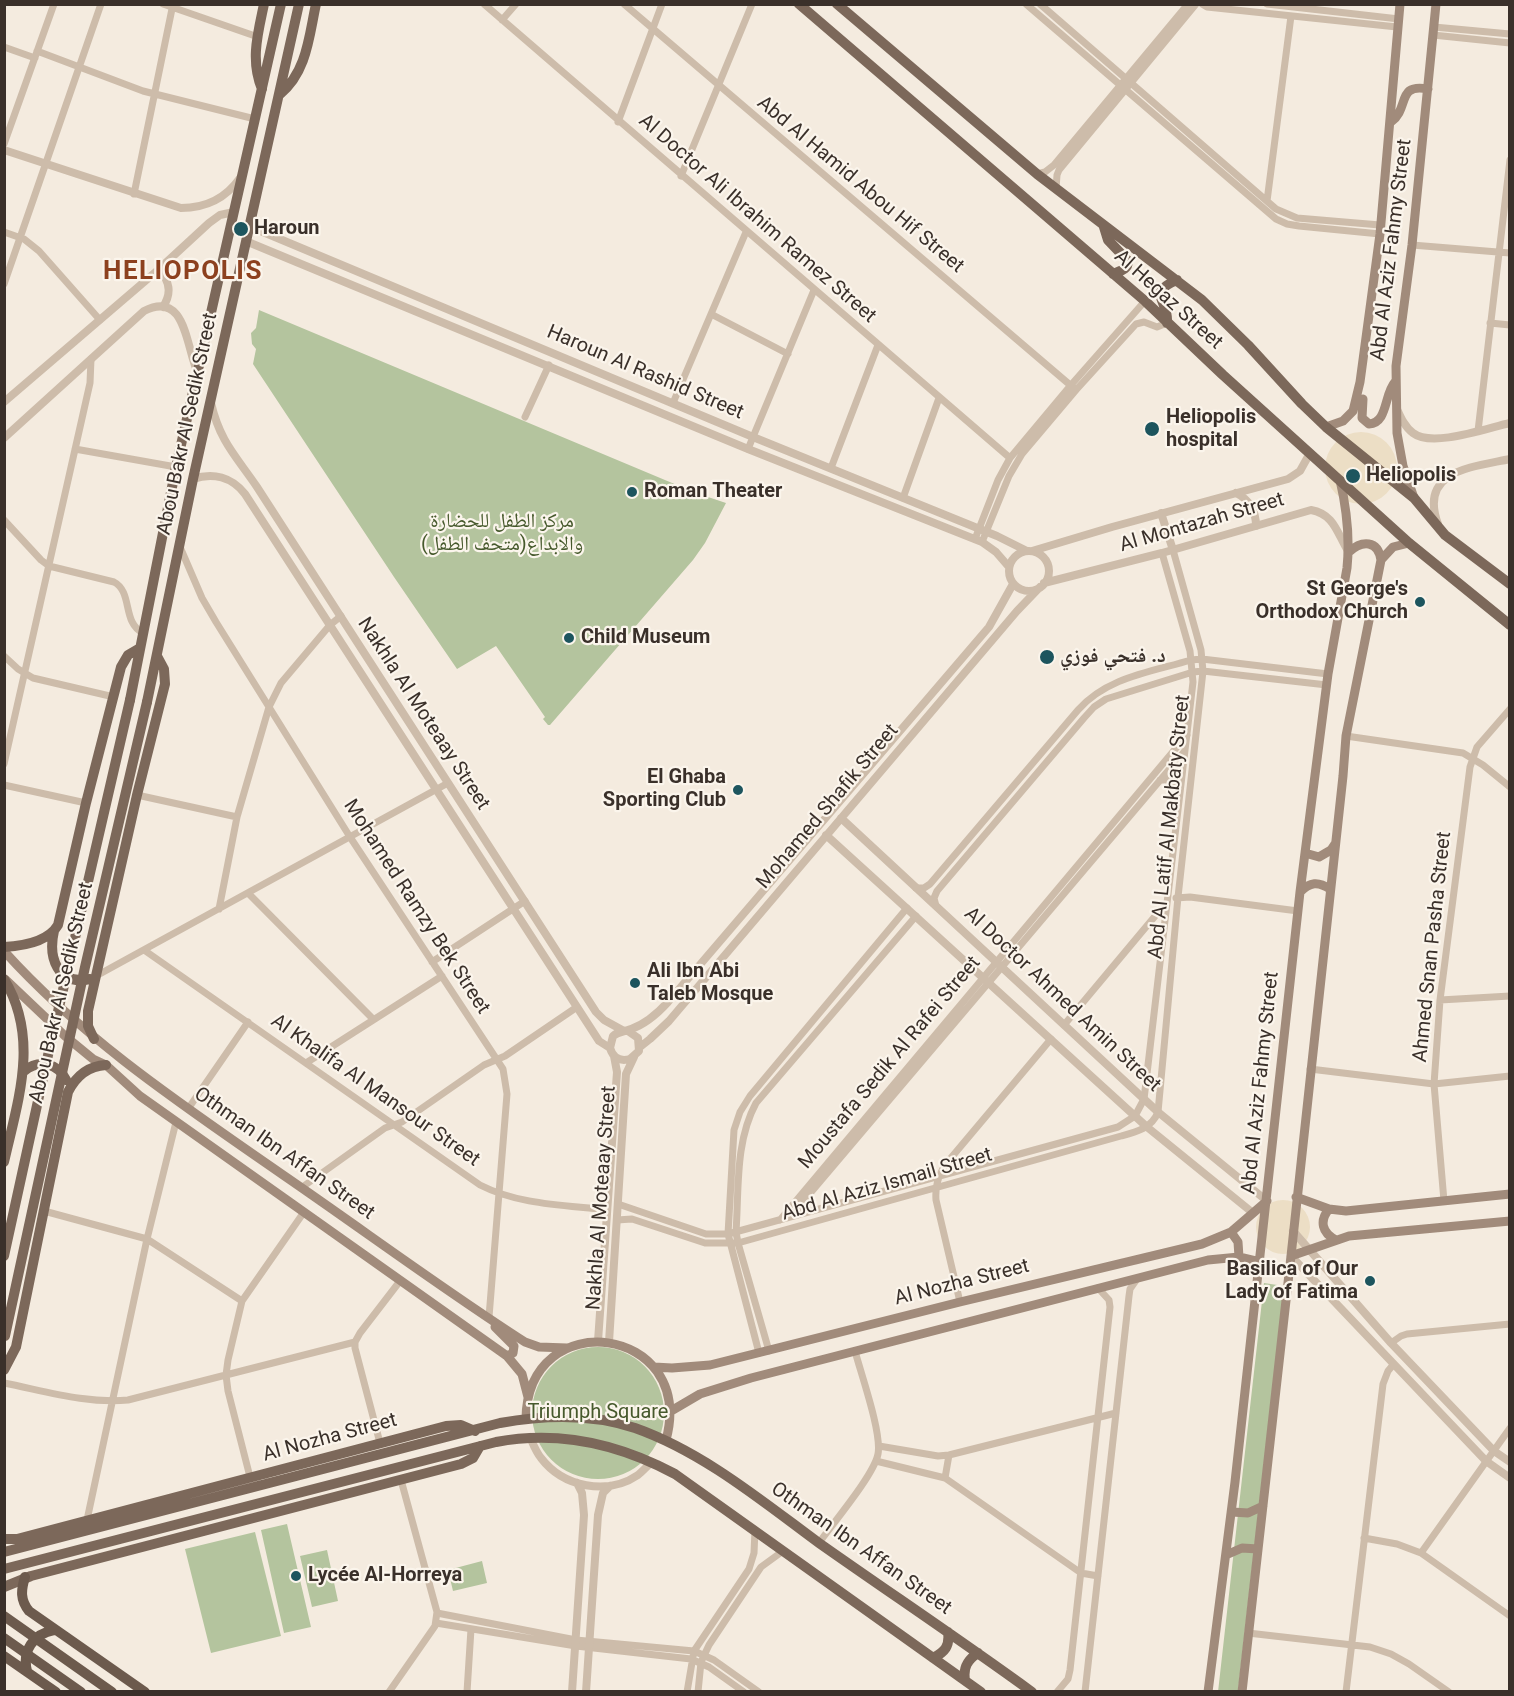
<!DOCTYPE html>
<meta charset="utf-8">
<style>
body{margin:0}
#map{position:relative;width:1514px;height:1696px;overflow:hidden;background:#f4ebdf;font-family:Roboto,sans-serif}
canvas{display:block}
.frame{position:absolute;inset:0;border:6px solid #3a302a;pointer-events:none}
</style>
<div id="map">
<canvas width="1514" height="1696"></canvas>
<div class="frame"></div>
</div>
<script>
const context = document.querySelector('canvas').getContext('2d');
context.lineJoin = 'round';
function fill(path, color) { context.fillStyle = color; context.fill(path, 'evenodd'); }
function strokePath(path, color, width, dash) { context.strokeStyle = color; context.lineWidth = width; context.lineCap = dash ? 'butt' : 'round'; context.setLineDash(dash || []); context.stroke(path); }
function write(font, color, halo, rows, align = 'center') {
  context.font = font + ' Roboto,"Noto Naskh Arabic",sans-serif'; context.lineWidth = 4.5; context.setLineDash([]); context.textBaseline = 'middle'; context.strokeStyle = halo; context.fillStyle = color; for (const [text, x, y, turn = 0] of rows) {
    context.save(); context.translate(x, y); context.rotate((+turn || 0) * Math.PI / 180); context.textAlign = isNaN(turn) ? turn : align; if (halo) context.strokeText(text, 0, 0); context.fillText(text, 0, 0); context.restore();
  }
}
fill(new Path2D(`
 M259,310L696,493L726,503L705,543L693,560L550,725H548L543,719L545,717L496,646L457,669L394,577L253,364L256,349L252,344L251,333L256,328Z
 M1264,1283L1284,1286L1238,1691L1218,1692Z
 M532 1413a66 66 0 1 1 132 0a66 66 0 1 1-132 0Z
 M287,1524L311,1627L284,1633L261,1530Z
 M255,1532L281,1636L211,1653L185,1549Z
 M327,1550L338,1601L312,1607L300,1556Z
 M482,1561L487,1583L453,1591L448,1570Z`), '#b4c49e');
fill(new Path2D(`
 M1325 468a36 36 0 1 1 72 0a36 36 0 1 1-72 0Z
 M1256 1227a27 27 0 1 1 54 0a27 27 0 1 1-54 0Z`), '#ecdec5');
strokePath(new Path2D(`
 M163,4L258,37
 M484,4L1010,458
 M624,4L1076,390
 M1026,4L1276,219L1287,224L1299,226L1380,234
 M1040,4L1276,209L1297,218L1380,225
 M1202,4L1207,7L1397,27
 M1267,4L1399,19
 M502,20L516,4
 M1434,27L1510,34
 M1433,35L1510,43
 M4,47L35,58
 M37,51L143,91L255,119
 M618,122L662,4
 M4,144L54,4
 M1037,174L1045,172L1054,165L1188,4
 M681,176L752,4
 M1056,189L1057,175L1059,170L1196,4
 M134,194L173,4
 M1267,201L1291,16
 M4,232L24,239L39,251L100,320
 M1412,245L1510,253
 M4,284L101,4
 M711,314L788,354
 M1490,323L1510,325
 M673,403L746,232
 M525,417L549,365
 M1478,431L1510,160
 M75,449L176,467
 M748,449L814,290
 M831,468L878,345
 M903,498L939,398
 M4,520L41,560L49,566L114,582C133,592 122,623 143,633
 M975,539L998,480L1010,458L1071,385L1145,301
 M982,542L1009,476L1022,454L1076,390L1136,324L1144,322L1157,327L1167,323
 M180,547L202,598L216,622L350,837L503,1069L507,1094L489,1317
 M4,656L18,669L33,678L114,697
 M1346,736L1463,753L1483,765L1510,787
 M4,764L90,383L91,359
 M1160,780H1169L1180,787
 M4,785L86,803
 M137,795L237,817
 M916,888H924L930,884L1078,710C1107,677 1151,672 1191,660L1202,659L1328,674
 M248,893L373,1019
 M1176,898L1190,897L1298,911
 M936,906L934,898L937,891L1084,718L1094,707L1106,699L1193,672L1203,671L1327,685
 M219,909L237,817L269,707L281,683L330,625L341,616
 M144,950L480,1185C519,1205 565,1205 607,1210
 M432,962L525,901
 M96,976L448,783
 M1440,1000L1510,996
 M1064,1025L1166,903
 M306,1063L442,976
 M1310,1069L1434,1084L1510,1076
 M188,1109L248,1022
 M301,1188L385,1128L402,1122L484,1065L505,1056L577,1007
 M1444,1201L1434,1084L1440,1000L1470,767L1477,747L1510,709
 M618,1204L706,1234H728L1118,1127L1135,1116L1144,1099L1193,682L1190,651L1162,553
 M44,1211L147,1239L242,1301
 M790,1217L1184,752
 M617,1220L632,1219L705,1243H738L1121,1136C1136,1132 1152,1128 1158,1112L1178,897L1203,671L1201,650L1173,550
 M780,1220L1187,735
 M960,1302L936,1200C935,1186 938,1177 945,1165L1051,1039
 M1391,1343L1401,1336L1407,1334L1510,1324
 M769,1351L738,1243L736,1232C739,1189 735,1142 756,1103L916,916
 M759,1353L728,1234L734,1130L740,1112L750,1096L907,908
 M4,1383C45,1391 87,1404 128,1400L355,1342
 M380,1443L355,1348V1342L360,1333L400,1281
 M879,1446L938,1456L949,1455L1116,1413
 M876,1461L945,1478L1081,1573L1098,1576
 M250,1477L228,1391L226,1375L228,1360L242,1301L304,1212
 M945,1478L949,1455
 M87,1520L147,1239L176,1122
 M1364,1538L1397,1544L1421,1553L1510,1616
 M819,1543C833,1523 874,1475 878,1454C882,1433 861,1374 855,1351
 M1421,1553L1510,1428
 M437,1613L576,1640L694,1651L714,1660L759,1692
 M436,1623L576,1646L691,1659L709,1667L744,1692
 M1248,1633L1370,1647L1391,1654L1409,1664L1449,1692
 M389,1692L435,1626L437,1612L401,1480
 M467,1692L471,1629
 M687,1692L694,1651L749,1569L754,1553L755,1530
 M698,1692L701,1662L709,1645L761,1567L783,1551
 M1057,1692L1068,1679L1070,1670L1110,1307L1109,1300L1098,1288
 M1085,1692L1129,1296L1130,1289L1137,1279
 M1346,1692L1383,1384L1388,1371L1393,1365`), '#cdbcaa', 7);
strokePath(new Path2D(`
 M4,150L181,208C206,208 226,198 240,178
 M251,227L753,437L997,536L1027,551
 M248,242L748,449L982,542L996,552L1009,567
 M158,270C170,280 172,293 163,307
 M4,402L158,270L209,223L220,215L234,212
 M211,403C220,442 236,456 257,487L596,1012L604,1020L624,1031
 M1397,409C1401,418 1405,427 1413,433C1432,448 1487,428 1510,423
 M4,438L144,311C187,289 186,350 198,373
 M193,479C213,472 232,477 245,494L599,1041L610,1048
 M1236,493C1250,500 1256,511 1256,526
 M1161,513L1173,550
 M1438,524C1418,470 1473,467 1510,459
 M1032,551L1112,527L1288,479L1300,471L1310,453
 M1009 571a20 20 0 1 1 40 0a20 20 0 1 1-40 0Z
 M1044,583L1162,553L1311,510C1334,514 1337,533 1348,551
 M841,818L1158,1112L1267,1201
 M826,835L1147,1127L1253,1213
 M628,1031L638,1038L639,1051L630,1059C620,1062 613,1058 610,1048L613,1036C619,1031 624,1032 631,1029C646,1024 658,1013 668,1002L989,627L1013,584
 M640,1047L650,1039L669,1021L1017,611L1040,587
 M1293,1231L1391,1343L1494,1451L1510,1462
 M1291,1256L1486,1461L1510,1478
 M598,1341L617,1072L614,1056
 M609,1342L626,1074L634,1057
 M530,1437C533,1444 536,1452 541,1458C563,1487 607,1496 638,1475C643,1471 647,1466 652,1462
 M572,1692L584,1515L582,1493L577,1483
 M586,1692L598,1515L603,1493L610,1486`), '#cdbcaa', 8);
strokePath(new Path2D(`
 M1391,122C1410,108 1396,83 1428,89
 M1363,399L1362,418L1369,424C1388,423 1384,394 1395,382
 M1326,427L1343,421L1353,411L1360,382L1380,234L1400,4
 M1414,498L1403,466L1397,433L1396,366L1412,245L1436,4
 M1349,552C1362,540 1378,540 1381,560
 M1305,853L1319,857L1331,850L1335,844
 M1300,892C1310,882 1318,881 1330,889
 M4,951C86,1042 187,1108 286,1177C366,1232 444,1290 525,1342L539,1347L567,1348
 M6,980L65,1036L93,1059L106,1065L140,1096L507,1356L522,1374L528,1397
 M1296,1197L1329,1209L1346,1211L1510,1194
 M1329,1209C1319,1221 1322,1233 1336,1240
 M1231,1232L1238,1242L1239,1257
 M1291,1256L1349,1236L1510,1221
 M495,1327L514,1346L513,1353L507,1356
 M654,1367L672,1368L710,1365L960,1302L1202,1244L1231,1232L1267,1201
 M671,1411L700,1394L751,1378L1208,1260L1239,1257L1260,1262
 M526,1419C527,1303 697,1325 666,1440
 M1232,1512L1248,1513L1263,1506
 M1226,1555L1242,1548L1258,1549
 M1208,1692L1235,1482L1300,892L1328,674L1347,568C1350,538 1347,510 1340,480
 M1242,1692L1291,1256L1343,776L1346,736L1381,560L1393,547L1409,543`), '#a18b7b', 9);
strokePath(new Path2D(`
 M799,4L1145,301L1223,375L1409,543L1510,625
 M837,4L1037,174L1202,300L1248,345L1302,404L1326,427L1414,498L1445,535L1510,584
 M262,89C250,60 258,33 264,4
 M280,94C307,72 309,36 316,4
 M1104,227L1108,240L1128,261C1128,270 1120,271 1113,274
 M1167,323C1169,300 1146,293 1177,280
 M130,700L176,467L281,4
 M147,702L193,479L299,4
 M54,931C48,957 57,986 90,979
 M4,947C22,946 48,942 58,925L86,803L121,667L128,655L140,648
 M4,979C40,1038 18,1100 4,1162
 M94,1039L88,1026V1011L137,795L165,684L164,669L157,656
 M24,1071C39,1059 58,1063 66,1080
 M4,1370L16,1347L68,1092C76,1076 88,1066 106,1065
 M4,1539H17L446,1426L461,1425L475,1431
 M4,1552L500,1423C544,1415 591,1413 635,1428C703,1452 762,1501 819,1543C890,1593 962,1641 1032,1692
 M4,1569L496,1442C559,1430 619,1444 675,1474L981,1692
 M4,1587L31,1576L461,1464L473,1458L480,1446
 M933,1658C945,1652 950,1646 948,1632
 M965,1680C963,1668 967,1660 978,1653`), '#7c685a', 10);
strokePath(new Path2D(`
 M25,1577C21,1590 20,1600 29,1611L145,1692
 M4,1656L56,1692
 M27,1671C22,1651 33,1634 54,1630`), '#6c5a4d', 10);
strokePath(new Path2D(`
 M4,1256L50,1046L130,700
 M5,1336L85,967L147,702`), '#7c685a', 10);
strokePath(new Path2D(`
 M4,1616L112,1692
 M4,1638L81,1692`), '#6c5a4d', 10);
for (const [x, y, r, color] of [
 [241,229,8,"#1d555e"],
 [1152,429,8,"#1d555e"],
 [1353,476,8,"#1d555e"],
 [632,492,6,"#1d555e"],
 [1420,602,6,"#1d555e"],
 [569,638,6,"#1d555e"],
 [1047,657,8,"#1d555e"],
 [738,790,6,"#1d555e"],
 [635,983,6,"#1d555e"],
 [1370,1281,6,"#1d555e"],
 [296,1576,6,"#1d555e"]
]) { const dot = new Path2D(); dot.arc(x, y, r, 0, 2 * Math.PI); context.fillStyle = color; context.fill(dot); strokePath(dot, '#fbf5ec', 2); }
write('20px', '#3a302a', '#fbf5ec', [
 ["Abd Al Hamid Abou Hif Street",860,185,40],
 ["Al Doctor Ali Ibrahim Ramez Street",757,219,41],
 ["Abd Al Aziz Fahmy Street",1392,250,-83],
 ["Al Hegaz Street",1168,300,42],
 ["Haroun Al Rashid Street",645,373,23],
 ["Abou Bakr Al Sedik Street",188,424,-78],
 ["Al Montazah Street",1202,523,-16],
 ["Nakhla Al Moteaay Street",423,714,57],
 ["Mohamed Shafik Street",828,807,-50],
 ["Abd Al Latif Al Makbaty Street",1170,827,-84],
 ["Mohamed Ramzy Bek Street",416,907,57],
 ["Ahmed Snan Pasha Street",1433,947,-84],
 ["Abou Bakr Al Sedik Street",62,993,-77],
 ["Al Doctor Ahmed Amin Street",1062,1000,43],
 ["Moustafa Sedik Al Rafei Street",890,1063,-50],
 ["Abd Al Aziz Fahmy Street",1261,1083,-84],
 ["Al Khalifa Al Mansour Street",375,1091,35],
 ["Othman Ibn Affan Street",284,1154,35],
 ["Abd Al Aziz Ismail Street",887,1185,-16],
 ["Nakhla Al Moteaay Street",602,1198,-86],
 ["Al Nozha Street",962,1283,-14],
 ["Al Nozha Street",330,1438,-15],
 ["Othman Ibn Affan Street",861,1549,35]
]);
write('bold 20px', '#3a302a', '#fbf5ec', [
 ["Haroun",254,229],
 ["Heliopolis",1166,418],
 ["hospital",1166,441],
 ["Heliopolis",1366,476],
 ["Roman Theater",644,492],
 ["St George's",1408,590,"right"],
 ["Orthodox Church",1408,613,"right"],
 ["Child Museum",581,638],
 ["د. فتحي فوزي",1060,657],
 ["El Ghaba",726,778,"right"],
 ["Sporting Club",726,801,"right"],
 ["Ali Ibn Abi",647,972],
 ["Taleb Mosque",647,995],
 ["Basilica of Our",1358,1270,"right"],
 ["Lady of Fatima",1358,1293,"right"],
 ["Lycée Al-Horreya",308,1576]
], 'left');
write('20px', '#46592c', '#fbf5ec', [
 ["مركز الطفل للحضارة",502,522],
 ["والابداع(متحف الطفل)",502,545],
 ["Triumph Square",598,1413]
]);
context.letterSpacing = '1.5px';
write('bold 26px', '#8d411f', '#fbf5ec', [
 ["HELIOPOLIS",183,272]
]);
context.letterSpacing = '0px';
</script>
